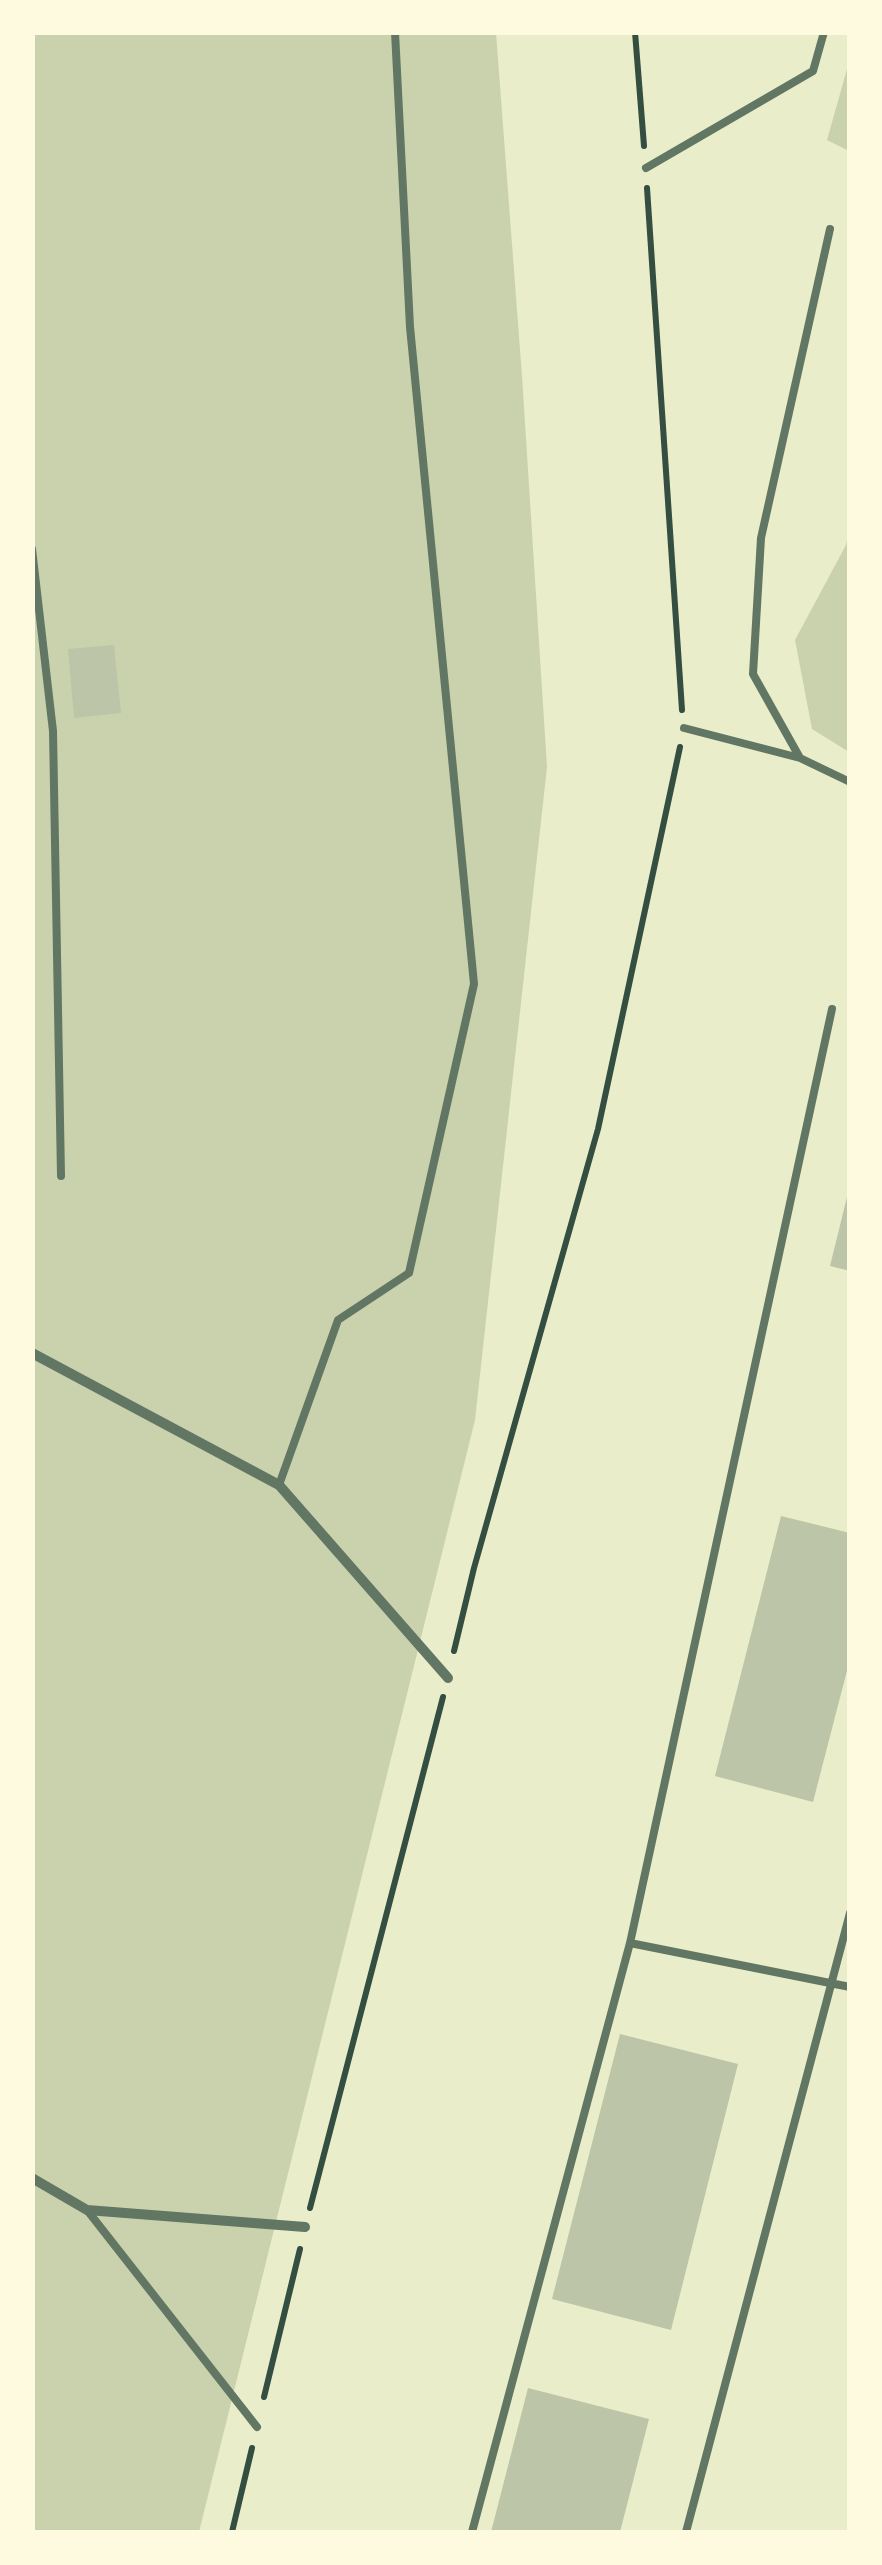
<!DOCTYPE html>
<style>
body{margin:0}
#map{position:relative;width:882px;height:2565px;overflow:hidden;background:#e9edc9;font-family:Commissioner,sans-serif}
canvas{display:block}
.frame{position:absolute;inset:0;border:35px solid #fefae0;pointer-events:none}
</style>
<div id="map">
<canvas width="882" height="2565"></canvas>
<div class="frame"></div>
</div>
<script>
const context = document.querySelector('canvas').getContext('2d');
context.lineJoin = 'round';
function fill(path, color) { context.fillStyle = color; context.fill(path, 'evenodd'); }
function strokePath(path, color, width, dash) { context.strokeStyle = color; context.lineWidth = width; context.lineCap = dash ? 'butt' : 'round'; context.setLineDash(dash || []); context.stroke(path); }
fill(new Path2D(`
 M33,33H496L522,376L547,767L475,1420L199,2532H33Z
 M849,62V151L827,140Z
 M849,528L850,752H849L812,729L795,640L846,545Z`), '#cad2ad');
fill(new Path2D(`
 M114,645L121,713L74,718L68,649Z
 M848,1193L850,1194V1271L830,1266Z
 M781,1516L850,1533V1659L813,1802L715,1776Z
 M620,2034L738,2064L671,2330L552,2299Z
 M528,2388L649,2419L620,2532H491Z`), '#bcc5a7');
strokePath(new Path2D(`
 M635,32L644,146
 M647,188L682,710
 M454,1651L474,1568L598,1129L680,747
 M310,2208L443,1697
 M264,2397L300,2249
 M232,2532L252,2448`), '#344e41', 6);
strokePath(new Path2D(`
 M646,168L813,71L824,32
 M830,229L761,538L753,674L800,758L850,782
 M32,549L53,731L61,1176
 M684,728L800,758
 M279,1485L338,1320L409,1273L474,984L410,327L395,32
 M630,1943L850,1987
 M87,2210L257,2427
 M472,2532L630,1943L832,1009
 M686,2532L850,1913`), '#617663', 8);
strokePath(new Path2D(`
 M32,1353L279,1485L448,1678
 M32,2178L87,2210L305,2227`), '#617663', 10);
</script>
